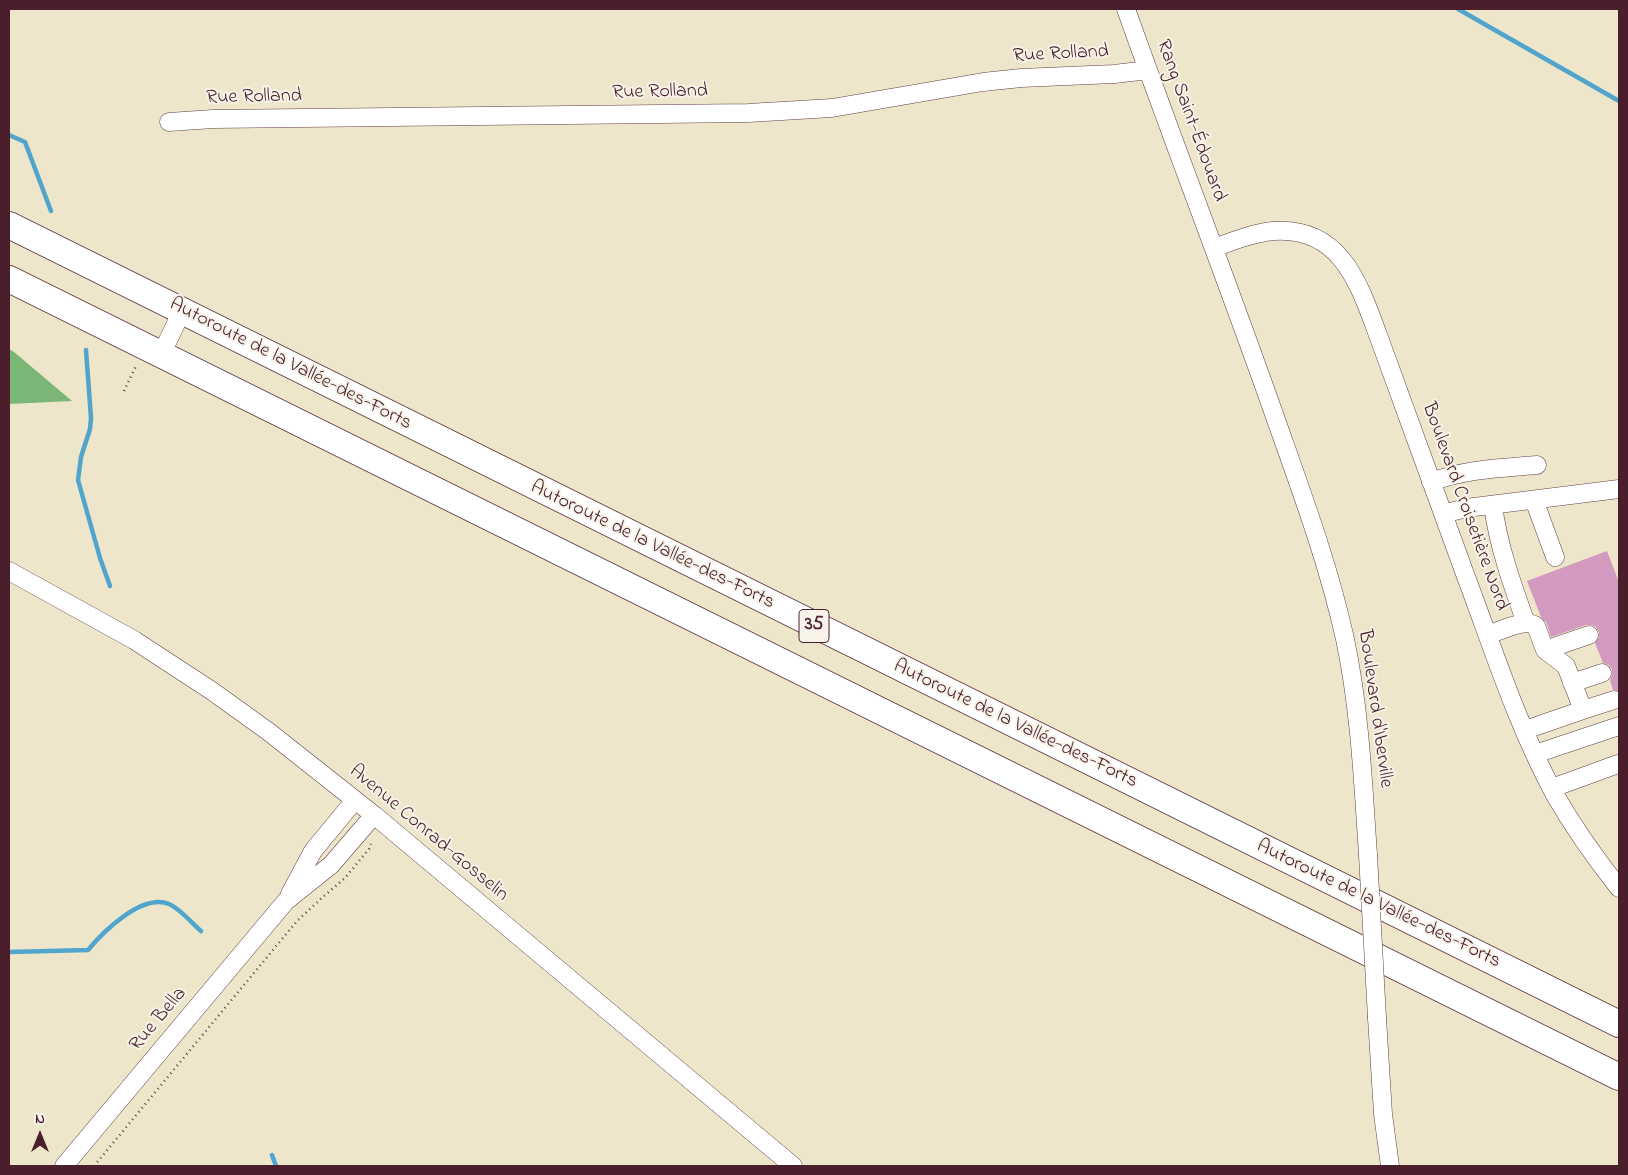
<!DOCTYPE html>
<meta charset="utf-8">
<style>
body{margin:0}
#map{position:relative;width:1628px;height:1175px;overflow:hidden;background:#ede6ca;font-family:"Indie Flower",sans-serif}
canvas{display:block}
.frame{position:absolute;inset:0;border:10px solid #4a1f2b;pointer-events:none}
.north{position:absolute;left:15px;top:1110px;width:50px;height:50px;-webkit-text-stroke:4px #f7f3e8;paint-order:stroke;rotate:0deg;font-size:14px;font-weight:700;line-height:20px;text-align:center;color:#4a1f2b}
.north::after{content:'';display:block;margin:auto;width:18px;height:22px;background:#4a1f2b;clip-path:polygon(50% 0,100% 100%,50% 72%,0 100%)}
</style>
<div id="map">
<canvas width="1628" height="1175"></canvas>
<div class="frame"></div>
<div class="north">N</div>
</div>
<script>
const context = document.querySelector('canvas').getContext('2d');
context.lineJoin = 'round';
function fill(path, color) { context.fillStyle = color; context.fill(path, 'evenodd'); }
function strokePath(path, color, width, dash) { context.strokeStyle = color; context.lineWidth = width; context.lineCap = dash ? 'butt' : 'round'; context.setLineDash(dash || []); context.stroke(path); }
function write(font, color, halo, rows, align = 'center') {
  context.font = font + ' "Indie Flower",sans-serif'; context.lineWidth = 4; context.setLineDash([]); context.textBaseline = 'middle'; context.strokeStyle = halo; context.fillStyle = color; for (const [text, x, y, turn = 0] of rows) {
    context.save(); context.translate(x, y); context.rotate((+turn || 0) * Math.PI / 180); context.textAlign = isNaN(turn) ? turn : align; if (halo) context.strokeText(text, 0, 0); context.fillText(text, 0, 0); context.restore();
  }
}
fill(new Path2D(`
 M9,349L14,352L72,401L9,404Z`), '#7ab676');
strokePath(new Path2D(`
 M1458,9L1619,101
 M9,135L25,142L51,211
 M86,350L91,418L90,429L81,457L78,480L100,558L110,586
 M9,952L88,950C103,932 142,893 169,904C179,908 193,924 201,931
 M272,1155L276,1166`), '#51a5cd', 4.5);
fill(new Path2D(`
 M1607,551L1619,582V691L1613,690L1610,680L1612,675V669L1609,665L1603,663L1595,643L1599,637V632L1596,627L1592,625H1586L1551,637L1546,622L1541,617L1527,581Z`), '#d19abe');
const minor = new Path2D(`
 M1126,9C1174,144 1226,278 1274,414C1300,488 1328,562 1345,639C1360,710 1363,782 1368,855
 M169,122L213,119L748,113L832,108L983,82L1021,78L1114,74L1140,71L1147,68
 M1214,248C1233,241 1253,233 1273,231C1341,226 1359,284 1378,335C1407,415 1436,494 1465,574C1493,648 1517,725 1555,795C1574,828 1596,859 1619,888
 M161,355L182,311
 M1431,482C1465,469 1501,468 1537,465
 M1534,500L1555,557
 M1493,505C1498,545 1512,584 1526,623
 M1443,514L1466,508L1619,489
 M9,571L134,640L212,691L269,732L374,815L793,1166
 M1488,635C1499,631 1526,618 1536,626L1545,650L1566,666L1583,710L1525,730
 M1545,650L1589,635
 M1572,683L1602,673
 M1583,710L1614,700
 M1535,754L1619,726
 M1552,788L1618,764
 M290,894L313,851L355,800
 M1377,1018L1383,1114L1390,1166
 M64,1166L286,901L331,865L374,815`);
const highway = new Path2D(`
 M9,225L1619,1024
 M9,279L1619,1077`);
strokePath(minor, '#623d43', 19);
strokePath(highway, '#623d43', 28);
strokePath(new Path2D(`
 M124,391L137,364
 M94,1166L297,921L324,896L345,878L369,849L371,844`), '#623d43', 2.5, [1, 4]);
strokePath(minor, '#fff', 18);
strokePath(highway, '#fff', 26);
const minorBridge = new Path2D(`
 M1368,855L1377,1018`);
strokePath(minorBridge, '#623d43', 19, []);
strokePath(minorBridge, '#fff', 18);
for (const [x, y, w] of [
 [814,626,30]
]) { const box = new Path2D(); box.roundRect(x - w / 2, y - 16.5, w, 33, 4); context.fillStyle = '#f7f3e8'; context.fill(box); strokePath(box, '#4a1f2b', 1); }
write('bold 19px', '#4a1f2b', null, [
 ["35",814,626]
]);
write('20px', '#4a1f2b', '#f7f3e8', [
 ["Rue Rolland",1061,55,-3],
 ["Rue Rolland",660,93,-1],
 ["Rue Rolland",254,98,-1],
 ["Rang Saint-Édouard",1190,121,70],
 ["Autoroute de la Vallée-des-Forts",290,365,27],
 ["Boulevard Croisetière Nord",1464,507,70],
 ["Autoroute de la Vallée-des-Forts",652,546,26],
 ["Boulevard d'Iberville",1374,709,82],
 ["Autoroute de la Vallée-des-Forts",1015,725,26],
 ["Avenue Conrad-Gosselin",428,834,40],
 ["Autoroute de la Vallée-des-Forts",1378,905,26],
 ["Rue Bella",159,1020,-50]
]);
</script>
